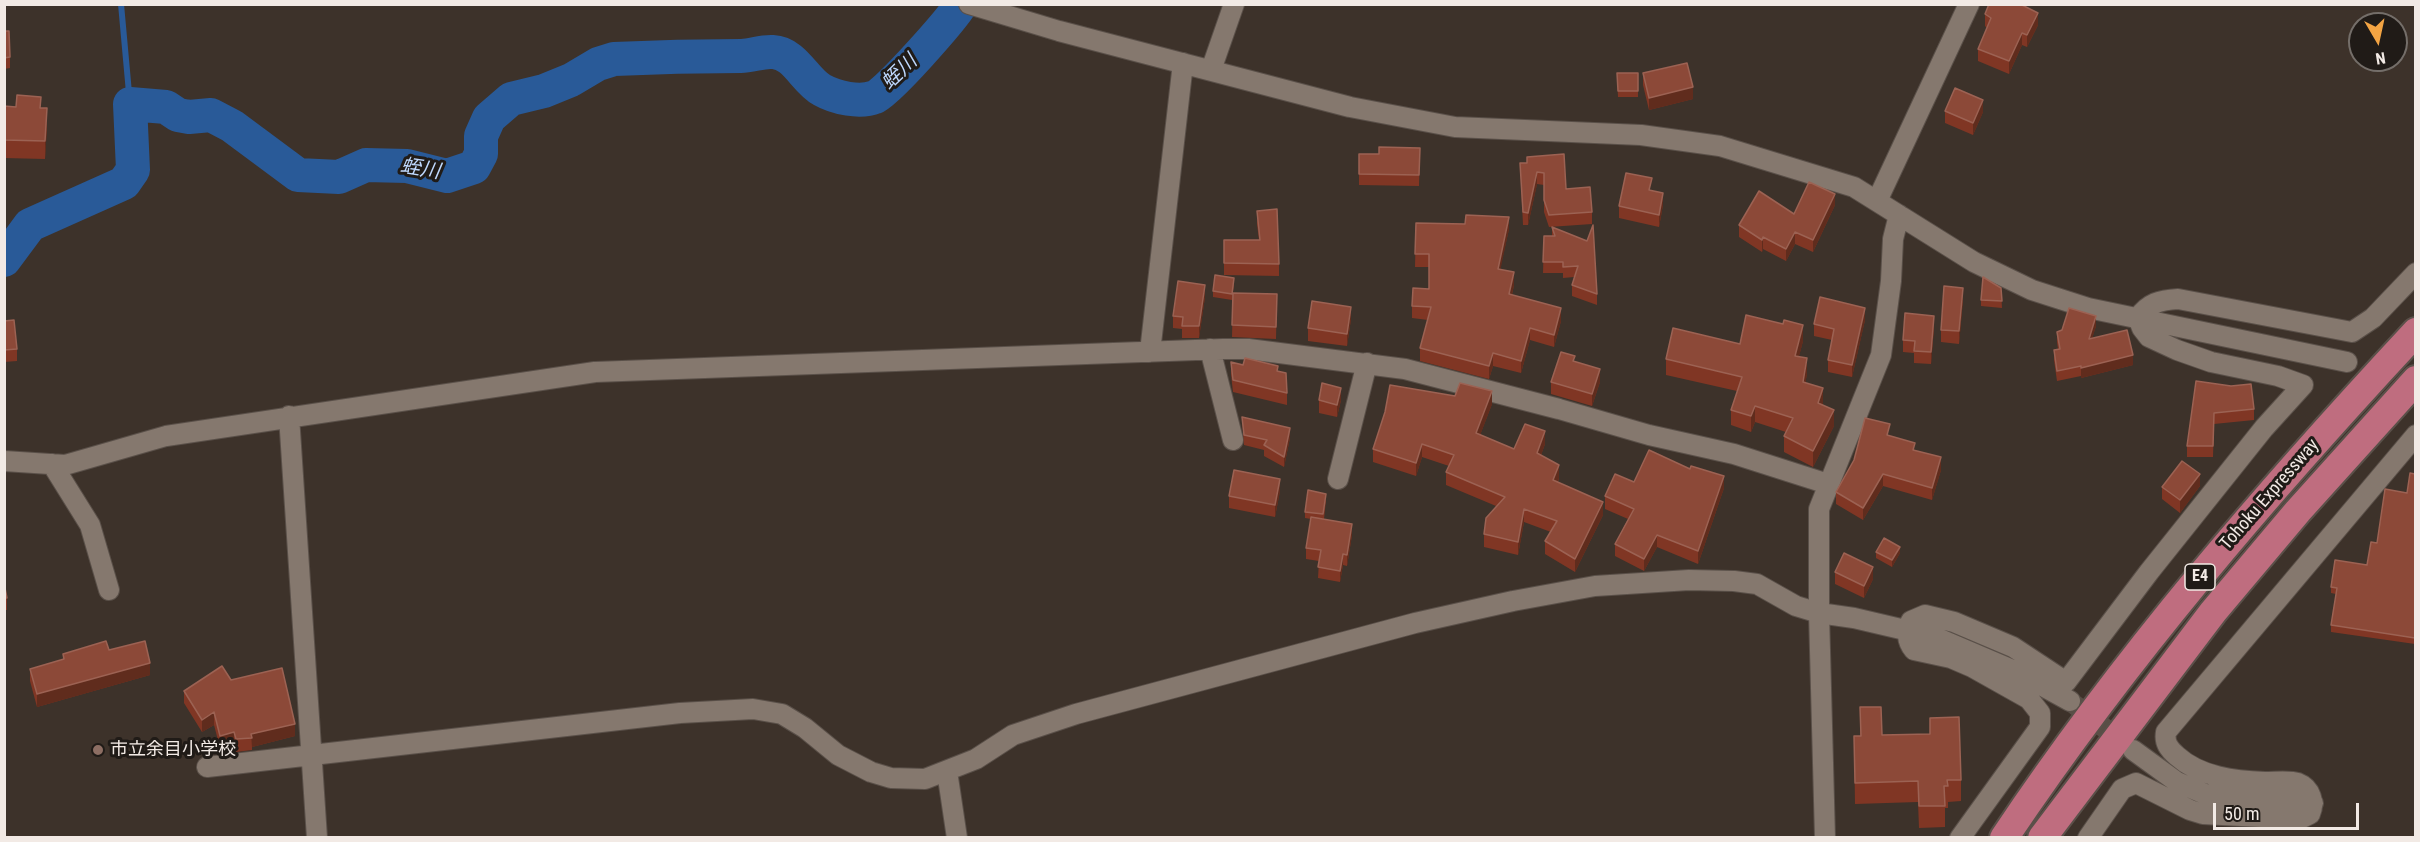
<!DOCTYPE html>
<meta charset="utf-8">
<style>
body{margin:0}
#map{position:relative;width:2420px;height:842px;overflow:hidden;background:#3d322a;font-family:"Roboto Condensed",sans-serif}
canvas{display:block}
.frame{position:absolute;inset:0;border:6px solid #f2eae5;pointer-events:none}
.north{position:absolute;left:2348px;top:12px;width:60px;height:60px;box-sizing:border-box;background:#201b17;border:2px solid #746e69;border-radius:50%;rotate:171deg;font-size:16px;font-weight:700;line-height:24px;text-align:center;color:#f2eae5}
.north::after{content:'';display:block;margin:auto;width:21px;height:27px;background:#f3a443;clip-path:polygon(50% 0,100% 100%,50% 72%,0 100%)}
.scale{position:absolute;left:2213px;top:803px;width:146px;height:27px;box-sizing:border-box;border:3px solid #f2eae5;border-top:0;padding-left:8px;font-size:18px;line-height:21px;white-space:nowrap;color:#f2eae5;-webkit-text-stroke:4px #201b17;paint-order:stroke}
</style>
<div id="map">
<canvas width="2420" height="842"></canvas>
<div class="frame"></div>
<div class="north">N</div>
<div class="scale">50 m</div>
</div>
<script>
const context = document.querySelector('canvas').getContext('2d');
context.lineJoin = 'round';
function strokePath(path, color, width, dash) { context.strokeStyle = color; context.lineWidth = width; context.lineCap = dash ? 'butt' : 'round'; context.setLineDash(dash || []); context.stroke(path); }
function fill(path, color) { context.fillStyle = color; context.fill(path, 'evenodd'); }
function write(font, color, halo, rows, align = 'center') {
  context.font = font + ' "Roboto Condensed","Noto Sans JP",sans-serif'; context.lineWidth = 6; context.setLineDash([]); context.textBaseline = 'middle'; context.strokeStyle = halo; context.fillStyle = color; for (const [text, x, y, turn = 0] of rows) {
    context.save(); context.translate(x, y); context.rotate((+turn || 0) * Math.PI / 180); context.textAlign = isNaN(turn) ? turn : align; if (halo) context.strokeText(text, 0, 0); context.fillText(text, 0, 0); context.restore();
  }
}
strokePath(new Path2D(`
 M121,4L130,104`), '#295a98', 6);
strokePath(new Path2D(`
 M4,260L30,225L124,183L133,170L130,104L166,107L178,115L189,117L211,115L232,126L298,175L339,177L366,165L407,166L447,176L474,167L481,154V136L489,118L511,99L544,91L571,80L598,64L614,59C656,57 699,56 741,56C752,56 762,51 773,52C795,53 805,81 822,90C836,98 860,103 875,97C887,93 953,18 961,4`), '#295a98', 34);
strokePath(new Path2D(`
 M2070,701L2126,745`), '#584e46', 20, [20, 10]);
const minor = new Path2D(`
 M969,4L1059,31L1350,107L1455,127L1641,135L1720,146L1854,187L1974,262L2032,290L2088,308L2347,362
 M1211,70L1234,4
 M1877,201L1969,4
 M1210,349L1233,440
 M1150,352L1183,63
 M289,416L317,838
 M4,461L65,465L166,436L595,372L1223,349H1248L1405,369L1559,409L1649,435L1734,454L1828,484
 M52,464L90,525L109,590
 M1338,479L1367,363
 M2133,750L2177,782L2205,794L2313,803
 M207,767L680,713L753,709L782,714L805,728L838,755L871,772L891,778L925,779L976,759L1013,735L1076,714L1415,623L1513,601L1595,586L1689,580L1734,581L1757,584L1796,606L1819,613L1854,618L1935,637L2017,672L2070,701
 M947,771L957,838
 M1825,838L1819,613V509L1881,355L1891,281L1893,239L1899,215
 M1960,838L2040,727V713L2029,699L1972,667L1951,658L1914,650C1906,640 1907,632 1911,621L1925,615L1954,622L2013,647L2066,682L2149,572L2264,428L2303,385L2278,376L2211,362L2177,350L2149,337L2142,328L2138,318C2148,303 2160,300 2178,299L2352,332L2373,318L2416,273
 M2088,838L2122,789L2136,783L2190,810L2203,814L2300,819L2310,814C2315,803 2311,788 2298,783C2289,780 2275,782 2265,782C2235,781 2200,777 2177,756C2169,749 2164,743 2166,732L2416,435`);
const highway = new Path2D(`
 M2004,838C2125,657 2268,491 2416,332
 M2042,838L2213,612L2298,511L2416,380`);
strokePath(minor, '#5a5049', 22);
strokePath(highway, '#5a5049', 32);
strokePath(minor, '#85786e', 20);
strokePath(highway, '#bf6d7f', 28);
fill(new Path2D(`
 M1985,14L2038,25L2027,47L2022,45L2009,74L1978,61V49L1987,28L1985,26Z
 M4,31L10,57V68L4,69Z
 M1617,73H1638V97H1618Z
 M1643,73L1693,99L1649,110L1643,85Z
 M4,106L41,108L47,126L45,159L4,158Z
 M1945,111L1983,112L1973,135L1945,123Z
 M1420,148L1419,186L1359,185V154H1379Z
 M1527,157L1566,189L1592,212V224L1549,227L1544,212V185L1537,184L1528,225H1523L1520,163H1527Z
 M1652,191L1663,205L1659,227L1619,218V206Z
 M1835,205L1813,252L1795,244L1786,261L1763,249L1762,252L1739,237V225Z
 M1257,211L1279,264V276L1224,275V240H1259L1257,224Z
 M1416,223L1465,224L1509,229L1500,269L1514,285L1512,295L1561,321L1554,347L1530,340L1521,373L1493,366L1489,379L1420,361V348L1428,320L1412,318V306L1429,289V267H1415Z
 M1552,227L1597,294V305L1572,296V285L1574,277L1563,278V273H1543L1544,236H1552Z
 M1234,284L1232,300L1213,297V291Z
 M2001,288L2002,308L1981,306V300Z
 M1233,293L1277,294L1276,339L1232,337Z
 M1205,297L1199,338H1182V329L1173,328V316Z
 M1963,300L1959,344L1941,342V330Z
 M1351,319L1347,346L1308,341V328Z
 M1865,320L1852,377L1828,372V360L1832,340L1814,336V324Z
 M4,321L17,349V361L4,362Z
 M2096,326L2092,338L2133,365L2081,378V376L2057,381L2054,360V350L2058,349L2057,342V332Z
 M1934,328L1931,364L1914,363V353L1903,352V340Z
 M1803,341L1799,356L1807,374L1805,383L1822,405L1834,426L1813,467L1784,452V436L1786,432L1755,422L1751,432L1731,425V410L1737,391L1666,375V359L1740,344Z
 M1575,361L1600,382L1592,406L1551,394V382Z
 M1231,362L1278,371L1287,393V405L1233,392L1231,374Z
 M2231,386L2254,409V420L2214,424L2213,457H2187V446Z
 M1319,400H1341L1337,417L1319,413Z
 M1492,404L1480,435L1514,449L1545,444L1541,455L1559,478L1558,482L1603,515L1575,572L1545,554V541L1551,532L1524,522L1518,555L1484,547V534L1496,506L1446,485V472L1449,466L1422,457L1416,476L1373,462V449Z
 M1242,417L1290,438L1284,467L1264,456V450L1244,445Z
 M1890,436L1915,450L1941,470L1932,500L1883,486L1863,520L1836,504V492L1854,460Z
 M2415,474V644L2331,632V625L2336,594L2331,593V587L2367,565L2377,543L2407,493Z
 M1634,482L1724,488L1698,564L1657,547L1644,571L1615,556V544L1628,519L1605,509V496Z
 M2200,486L2180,513L2162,499V487Z
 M1280,491L1275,517L1229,508V496Z
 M1326,500L1324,519L1352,535L1347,566L1343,565L1340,582L1318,578L1319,561L1306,559V548L1311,519L1305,518V512Z
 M1876,552L1900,553L1892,567L1876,558Z
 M1835,572L1873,579L1864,598L1835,584Z
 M4,583L7,598V610H4Z
 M109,650L150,675L37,707L30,681V669L63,660V654Z
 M231,680L295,736L252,747V750L236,752L234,744L220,748L214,725L202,732L184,703V691Z
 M1860,707L1882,735L1961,780V801L1948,802V808H1945V827L1919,828L1918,802L1855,804L1854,736H1860Z`), '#803624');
fill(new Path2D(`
 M2038,13V25L2027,47V35Z
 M2022,33V45L2009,74V61Z
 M1693,87V99L1649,110V98Z
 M1983,100V112L1973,135V123Z
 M47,108V126L45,159V141Z
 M1537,172V184L1528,225V213Z
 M1663,193V205L1659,227V215Z
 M1835,194V205L1813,252V240Z
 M1509,217V229L1498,281V269Z
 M1795,232V244L1786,261V249Z
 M1763,237V249L1762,252V240Z
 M1514,272V285L1509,307V294Z
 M1205,285V297L1199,338V326Z
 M1963,288V300L1959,344V331Z
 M1351,307V319L1347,346V334Z
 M1561,308V321L1554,347V335Z
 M1865,308V320L1852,377V365Z
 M1934,316V328L1931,364V352Z
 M2096,316V326L2089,349V339Z
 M1803,325V341L1795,372V356Z
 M1530,328V340L1521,373V361Z
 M1493,353V366L1489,379V366Z
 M2133,355V365L2081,378V368Z
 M1807,358V374L1803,398V382Z
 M1600,369V382L1592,406V394Z
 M1341,388V400L1337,417V405Z
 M1823,388V404L1818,418V403Z
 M1492,391V404L1476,446V433Z
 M1755,406V422L1751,432V416Z
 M1834,410V426L1813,467V451Z
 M1290,428V438L1284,467V457Z
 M1545,431V444L1537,466V453Z
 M1422,444V457L1416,476V463Z
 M1941,457V470L1932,500V488Z
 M1559,465V478L1553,493V480Z
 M1883,474V486L1863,520V508Z
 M2200,474V486L2180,513V500Z
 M1724,476V488L1698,564V551Z
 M1280,479V491L1275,517V505Z
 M1603,502V515L1575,572V559Z
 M1524,509V522L1518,555V542Z
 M1352,524V535L1347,566V555Z
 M1657,535V547L1644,571V559Z
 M1900,547V553L1892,567V560Z
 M1343,554V565L1340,582V571Z
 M1873,567V579L1864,598V586Z
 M150,663V675L37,707V694Z
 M214,712V725L202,732V720Z
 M295,724V736L252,747L251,734Z
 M234,732V744L220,748V736Z`), '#602c1d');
const building = new Path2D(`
 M1989,4H2020L2038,13L2027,35L2022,33L2009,61L1978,49L1991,18L1985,14Z
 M4,31H9L10,57L4,58Z
 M1687,63L1693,87L1649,98L1643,73Z
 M1617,73H1638V91H1618Z
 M1955,88L1983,100L1973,123L1945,111Z
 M17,95L41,97L40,108H47L45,141L4,140V106L16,107Z
 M1379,147L1420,148L1419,175L1359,174V154H1379Z
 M1564,154L1566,189L1590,187L1592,212L1549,215L1544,200V173L1537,172L1528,213L1523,212L1520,163H1527V157Z
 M1626,173L1652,178L1649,190L1663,193L1659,215L1619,206Z
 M1809,182L1835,194L1813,240L1795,232L1786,249L1763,237L1762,240L1739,225L1759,191L1794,214Z
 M1277,209L1279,264L1224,263V240H1260L1257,211Z
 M1466,215L1509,217L1498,269L1514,272L1509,294L1561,308L1554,335L1530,328L1521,361L1493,353L1489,366L1420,348L1431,307L1412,306L1413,288L1429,289V254H1415L1416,223L1465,224Z
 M1593,225L1597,294L1572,285L1578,266L1563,267V262H1543L1544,236H1555L1552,227L1587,241Z
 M1215,275L1234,278L1232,294L1213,291Z
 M1983,277L2001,288L2002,301L1981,300Z
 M1178,281L1205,285L1199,326H1182L1183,317L1173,316Z
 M1944,286L1963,288L1959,331L1941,330Z
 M1233,293L1277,294L1276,327L1232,325Z
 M1820,297L1865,308L1852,365L1828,360L1834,329L1814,324Z
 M1312,301L1351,307L1347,334L1308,328Z
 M2069,308L2096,316L2089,339L2127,330L2133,355L2081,368V366L2057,371L2054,350L2060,349L2057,332L2062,330Z
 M1905,313L1934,316L1931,352L1914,351L1915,341L1903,340Z
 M1746,315L1783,324L1784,320L1803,325L1795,356L1807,358L1803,382L1823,388L1818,403L1834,410L1813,451L1784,436L1793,418L1755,406L1751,416L1731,410L1742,377L1666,359L1673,328L1740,344Z
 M14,320L17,349L4,350V321Z
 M1561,352L1575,356L1573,361L1600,369L1592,394L1551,382Z
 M1245,358L1278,366L1277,371L1286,373L1287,393L1233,380L1231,362L1243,365Z
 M2196,381L2231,386L2251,384L2254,409L2214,413L2213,446H2187Z
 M1322,383L1341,388L1337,405L1319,400Z
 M1460,383L1492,391L1476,433L1514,449L1525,424L1545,431L1537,453L1559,465L1553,480L1603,502L1575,559L1545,541L1557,521L1524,509L1518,542L1484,534L1486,518L1505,497L1446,472L1454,455L1422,444L1416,463L1373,449L1385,412L1390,385L1455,396Z
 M1242,417L1290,428L1284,457L1264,445L1267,440L1244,435Z
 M1865,418L1890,424L1887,435L1915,443L1913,450L1941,457L1932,488L1883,474L1863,508L1836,492L1854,460Z
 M1649,450L1690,469L1691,466L1724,476L1698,551L1657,535L1644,559L1615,544L1634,509L1605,496L1615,474L1634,482Z
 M2182,461L2200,474L2180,500L2162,487Z
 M1234,470L1280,479L1275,505L1229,496Z
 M2410,473L2415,474V638L2331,625L2337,588L2331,587L2335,560L2367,565L2371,542L2377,543L2385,489L2407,493Z
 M1308,490L1326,494L1323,514L1305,512Z
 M1311,517L1352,524L1347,555L1343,554L1340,571L1318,567L1321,550L1306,548Z
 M1884,538L1900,547L1892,560L1876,552Z
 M1844,553L1873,567L1864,586L1835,572Z
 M4,583L7,598H4Z
 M106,641L109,650L145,641L150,663L37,694L30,669L64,659L63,654Z
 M222,666L231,680L282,668L295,724L251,734L252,738L236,739L234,732L220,736L214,712L202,720L184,691Z
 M1860,707H1881L1882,735L1930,734V718L1959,717L1961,780H1947L1948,786H1944L1945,806H1919L1918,781L1855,783L1854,736H1861Z`);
fill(building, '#8c4938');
strokePath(building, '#9c6253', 1.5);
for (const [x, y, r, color] of [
 [98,750,6,"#8d6e63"]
]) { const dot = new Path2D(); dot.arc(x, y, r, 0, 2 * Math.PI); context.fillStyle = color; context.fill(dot); strokePath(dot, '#201b17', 2); }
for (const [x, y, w] of [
 [2200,577,30]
]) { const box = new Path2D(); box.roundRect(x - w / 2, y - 13, w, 26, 4.5); context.fillStyle = '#201b17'; context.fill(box); strokePath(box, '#f2eae5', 1.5); }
write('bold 16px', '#f2eae5', null, [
 ["E4",2200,577]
]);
write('18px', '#f2eae5', '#201b17', [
 ["Tohoku Expressway",2270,495,-49]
]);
write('18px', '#f2eae5', '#201b17', [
 ["市立余目小学校",110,750]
], 'left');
write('italic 20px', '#bfd9fe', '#201b17', [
 ["蛭川",900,73,-44],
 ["蛭川",420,170,9]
]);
</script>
